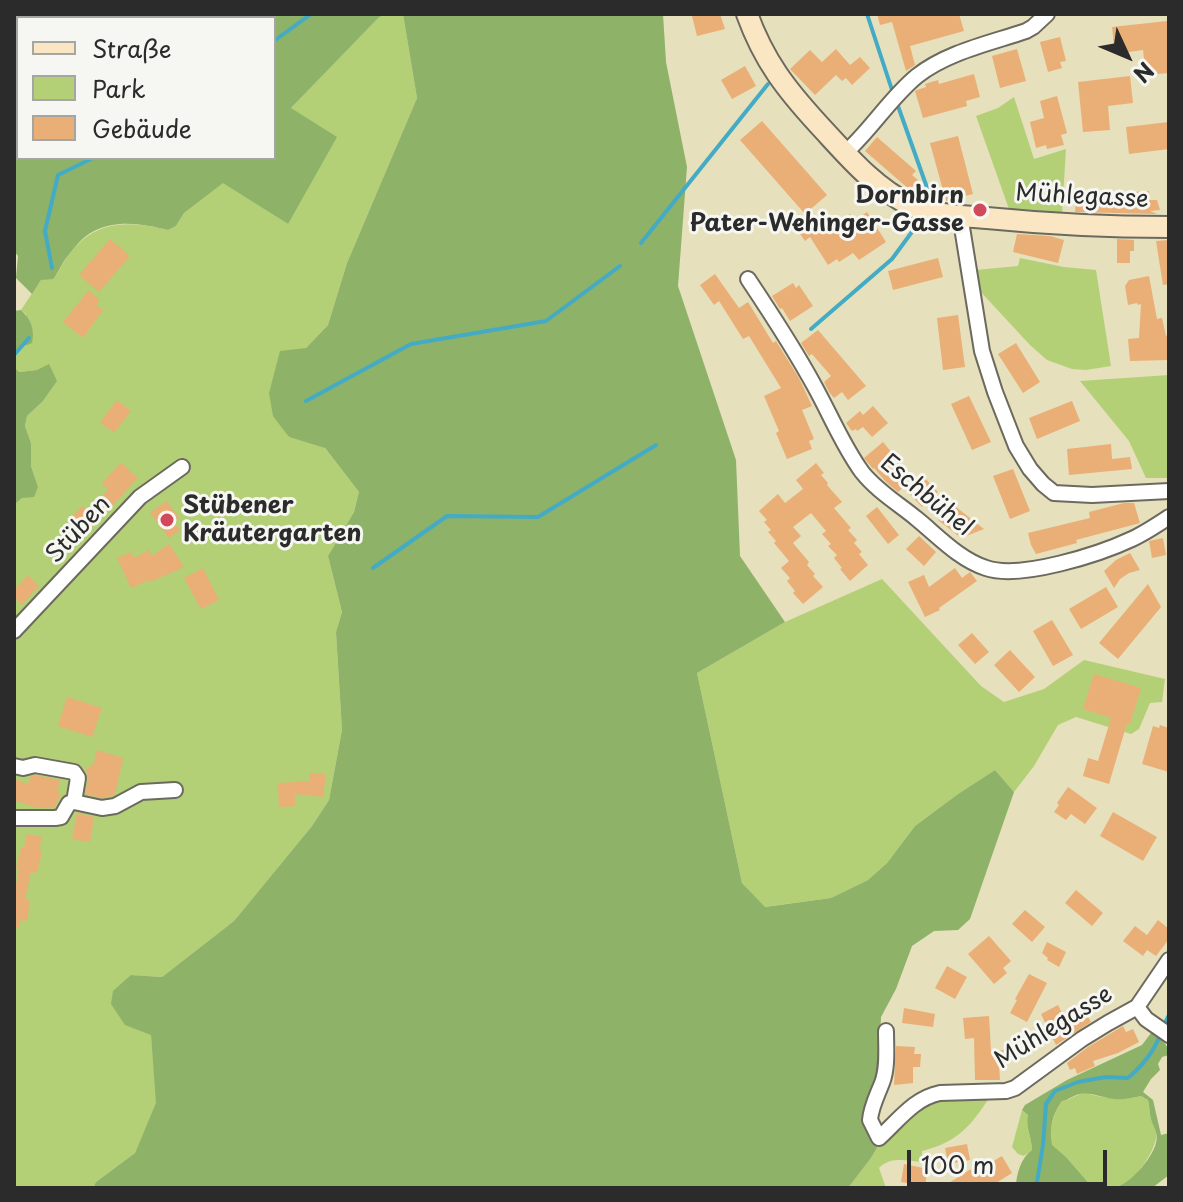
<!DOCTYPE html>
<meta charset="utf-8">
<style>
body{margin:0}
#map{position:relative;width:1183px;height:1202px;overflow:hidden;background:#e6e0bc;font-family:"Playpen Sans",sans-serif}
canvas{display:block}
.frame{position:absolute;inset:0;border:16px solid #2b2b2b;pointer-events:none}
.legend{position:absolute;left:16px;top:16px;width:260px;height:144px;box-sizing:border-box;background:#f6f6f2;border:2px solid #a5a5a2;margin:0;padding:10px 14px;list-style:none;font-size:24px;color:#2b2b2b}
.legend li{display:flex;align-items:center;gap:16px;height:40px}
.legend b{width:40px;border:2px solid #a5a5a2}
.north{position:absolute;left:1087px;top:16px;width:80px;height:80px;-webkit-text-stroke:6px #f6f6f2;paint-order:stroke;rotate:134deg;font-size:22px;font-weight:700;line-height:32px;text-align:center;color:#2b2b2b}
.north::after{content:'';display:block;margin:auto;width:28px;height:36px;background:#2b2b2b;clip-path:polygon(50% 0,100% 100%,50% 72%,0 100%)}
.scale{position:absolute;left:907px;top:1150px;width:200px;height:36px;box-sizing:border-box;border:4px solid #2b2b2b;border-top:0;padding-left:10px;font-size:24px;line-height:28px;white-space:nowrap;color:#2b2b2b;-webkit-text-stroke:6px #f6f6f2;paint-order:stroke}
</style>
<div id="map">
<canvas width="1183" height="1202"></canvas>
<div class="frame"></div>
<ul class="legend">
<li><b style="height:10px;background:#fbe6c4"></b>Straße</li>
<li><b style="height:22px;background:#b3d077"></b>Park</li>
<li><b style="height:22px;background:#e9af76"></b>Gebäude</li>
</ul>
<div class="north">N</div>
<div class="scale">100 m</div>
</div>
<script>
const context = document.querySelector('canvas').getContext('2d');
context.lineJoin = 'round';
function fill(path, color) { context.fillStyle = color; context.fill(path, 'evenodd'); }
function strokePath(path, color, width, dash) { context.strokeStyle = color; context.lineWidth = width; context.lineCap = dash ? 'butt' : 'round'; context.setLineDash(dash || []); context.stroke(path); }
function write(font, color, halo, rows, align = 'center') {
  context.font = font + ' "Playpen Sans",sans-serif'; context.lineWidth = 6; context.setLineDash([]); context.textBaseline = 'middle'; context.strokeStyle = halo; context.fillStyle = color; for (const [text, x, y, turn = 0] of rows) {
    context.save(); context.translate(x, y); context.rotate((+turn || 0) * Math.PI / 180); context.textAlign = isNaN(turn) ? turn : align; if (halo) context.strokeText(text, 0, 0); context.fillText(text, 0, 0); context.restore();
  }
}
fill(new Path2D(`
 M14,14H269L263,18H18V157L14,162Z
 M387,14H403L417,98L347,263L328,325L306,348L274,376L269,393L289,437L324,447L359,492L354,512L328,556L342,612L336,632L342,730L329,800L312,826L234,921L162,977L131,975L151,1034L157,1103L135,1153L96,1182L93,1188H14V505L22,498L38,487L31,466V443L25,426L27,416L42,402L37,370L19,372L14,367V350L18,347L26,346V314L21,310L41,280L57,274C83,224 116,217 168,230L176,226L184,213L223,182L288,224L291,108L379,16Z
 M1014,97L1034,159L1066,149L1062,214L1009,209L976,116L998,108Z
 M1020,258L1064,267L1096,270L1111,366L1086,370L1072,369L1047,360L1030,345L979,290L976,270L1018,266Z
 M1169,375V478H1146L1129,441L1080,381Z
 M882,579L981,686L1004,702L1044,689L1084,660L1165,679L1162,702L1150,703L1139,729L1131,734L1076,717L1058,725L1034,766L1014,792L995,770L958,794L915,826L887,863L868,880L831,898L764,907L742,883L697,673L785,622Z
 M1085,1093C1105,1098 1121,1101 1141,1096L1148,1100C1150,1106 1149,1113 1151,1119C1152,1123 1155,1126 1156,1130C1160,1145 1137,1177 1125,1185C1116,1190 1102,1188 1093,1188L1066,1157L1051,1145C1049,1129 1053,1114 1062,1101C1071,1100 1076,1094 1085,1093Z
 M991,1095C971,1126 958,1142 922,1151V1162C907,1161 891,1156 879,1168L886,1188H848L871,1158L881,1141L922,1102L940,1096Z
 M1022,1110L1028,1115C1025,1126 1032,1138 1032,1150L1024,1156L1018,1154L1012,1147Z`), '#b3d077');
fill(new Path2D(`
 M269,14H387L379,17L291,108L337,137L288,224L223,183L184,213L176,226L168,230C145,224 116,219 94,231C83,236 74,248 67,257C61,264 59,272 53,279L41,280L32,294L16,278L18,256L14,251V162L17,158H274V18H264Z
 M403,14H663L666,62L687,167L678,286L736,460L740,556L785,622L697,673L742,883L765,907L831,898L868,880L887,863L915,826L958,794L995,770L1014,792L970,919L958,930L934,931L912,946L896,989L881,1017L879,1058L874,1090L866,1110L881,1141L871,1158L848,1188H93L96,1182L135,1153L156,1103L151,1035L125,1025L111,1004L113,991L131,975L162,977L234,921L312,826L329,800L342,730L336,632L342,612L328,556L354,512L359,492L325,448L289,437L273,416L269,393L280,351L306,348L328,325L347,263L417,98Z
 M21,310C31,319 35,330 32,343L14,350V311Z
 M49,364L57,381L42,402L27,416L25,426L31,443V466L38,487L34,497L22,498L14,505V367L19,372L37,370Z
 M1151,1033C1160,1040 1169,1043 1169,1055L1162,1057L1158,1064L1160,1070L1151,1079L1143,1092L1153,1100L1161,1135L1169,1133V1175L1152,1188H1114C1129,1185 1152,1159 1156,1143C1159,1132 1153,1127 1151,1119C1149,1113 1150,1107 1148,1100L1141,1096C1131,1098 1123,1100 1114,1099C1103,1098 1091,1092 1080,1094C1073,1095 1069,1100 1062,1101C1052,1115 1049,1129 1052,1145L1066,1157L1093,1188H1016C1016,1174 1021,1158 1032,1150C1032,1138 1025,1126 1028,1115L1022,1110L1025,1105L1067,1080L1142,1045Z`), '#8eb268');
strokePath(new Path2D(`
 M867,14L892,90
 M274,41L311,14
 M898,106L930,196
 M641,243L768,84
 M52,268L45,231L58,175L93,158
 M811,329L892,259L920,221
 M14,355L29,338
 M306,401L411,344L546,321L620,266
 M373,568L447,516L538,517L656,445
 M1163,1027L1169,1015
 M1036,1188L1043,1145L1046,1104L1055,1091L1078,1082L1106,1077L1128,1078C1142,1066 1154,1052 1160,1035`), '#44abc4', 4);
fill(new Path2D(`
 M698,14H720L725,29L697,36L692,16Z
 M877,14H959L964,31L910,46L915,65L906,71L892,22L880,25Z
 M1167,21L1169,73L1146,75L1143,50L1115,54L1112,27Z
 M1060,37L1066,61L1060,62L1062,68L1048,72L1040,42Z
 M836,49L850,65L860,57L870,68L852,85L846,78L842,81L836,75L815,95L790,69L810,50L822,62Z
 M1017,49L1026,81L1000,88L992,56Z
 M745,66L756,86L732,99L721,80Z
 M974,74L980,97L966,101L967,106L923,118L915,91L917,90L926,87L925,84L938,80L939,84Z
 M1130,76L1133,103L1108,106L1110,130L1083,132L1078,82Z
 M1057,96L1067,133L1061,135L1064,145L1047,149L1046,145L1036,148L1030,122L1044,118L1040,101Z
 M762,121L827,195L805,214L740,140Z
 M1169,122V149L1129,154L1126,127Z
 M958,136L973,194L946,201L930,143Z
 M877,137L916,171L912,175L918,180L910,190L865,151Z
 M1149,191L1150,200H1157L1160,210L1150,211L1157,214L1075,212L1076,201L1103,203L1108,192L1135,204L1134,192Z
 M867,212L886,242L859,260L853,253L839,262L837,259L828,265L810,237L805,241L796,228L813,220L818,228L830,220L833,225L850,214L854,221Z
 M1017,234L1050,236L1064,240L1058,263L1013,252Z
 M110,239L130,256L99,292L79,275Z
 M1117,239L1134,240V251H1130V263H1117Z
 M1169,240V284L1163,285L1156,241Z
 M938,258L943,277L893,290L888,271Z
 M715,274L739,308L748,302L773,343L776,341L799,378L812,406L802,410L814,439L809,441L812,449L787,459L776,433L779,431L764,396L781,388L749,336L743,339L719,301L714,305L700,285Z
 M1149,276L1157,319L1162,318L1166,336L1169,335V360L1130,361L1128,339L1139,338L1141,304L1138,305L1137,303L1128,305L1125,286L1129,280Z
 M793,283L796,288L799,285L813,306L790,321L782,308L780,309L772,296Z
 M89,290L100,300L96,305L103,310L83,338L63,322Z
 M958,315L965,367L943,370L937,318Z
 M818,330L866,386L848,400L842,392L834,398L829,392L824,382L831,376L812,354L809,356L801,343Z
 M1016,343L1040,382L1023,393L998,354Z
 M969,396L991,442L972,450L951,404Z
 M117,400L131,411L114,433L100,422Z
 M1072,401L1080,421L1037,439L1029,418Z
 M873,406L888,423L872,437L863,427L857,431L856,429L852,431L846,423L860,411L863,415Z
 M883,442L902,465L893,473L905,486L898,492L886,482L874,468L873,469L864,458Z
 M1111,444L1112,459L1130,457L1132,469L1069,475L1067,449Z
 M121,463L138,478L77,543L62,528L82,506L88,512L108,489L102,483Z
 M816,463L824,473L821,475L828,483L827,485L842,502L834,508L851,528L848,530L857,540L854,543L862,552L859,554L868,565L850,581L840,569L842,568L834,558L837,555L828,546L831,544L822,534L826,531L811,513L793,527L801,536L793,543L809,562L807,565L815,574L813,576L823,587L803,604L793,593L795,591L787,581L790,578L781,568L789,561L774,543L776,541L768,532L771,530L764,522L767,520L759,511L778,494L785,503L803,489L796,480Z
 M1013,469L1030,511L1010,519L993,476Z
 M922,475L938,492L922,507L906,490Z
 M166,501L179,517L173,522L180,530L169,538L150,513Z
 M951,503L984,529L961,538L938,520Z
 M1124,503H1134L1140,523L1076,540L1077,543L1036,554L1031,545L1028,533L1090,518L1089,512Z
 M877,507L899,535L888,544L866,516Z
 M919,536L936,552L924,566L906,549Z
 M1163,538L1166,555L1152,558L1149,541Z
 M169,544L184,567L150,582L149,580L131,588L117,558L131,552L134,558L149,550L152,556Z
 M1130,553L1140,570L1129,573L1120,579L1114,588L1104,571L1116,560Z
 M203,568L219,600L201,609L184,578Z
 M955,568L962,578L970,572L977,581L939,608L940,610L925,617L908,582L924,575L929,587Z
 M28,575L39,586L22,605L14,597V590Z
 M1148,584L1161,607L1118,659L1099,643Z
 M1106,587L1118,607L1081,629L1069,609Z
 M1052,620L1073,655L1053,666L1033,631Z
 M972,633L989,652L975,664L958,645Z
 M1010,650L1035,677L1019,692L994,665Z
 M1094,674L1141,688L1130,724L1127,723L1109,784L1083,776L1088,758L1098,761L1111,718L1083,709Z
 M67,697L102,708L92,737L58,726Z
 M1160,725L1169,728V772L1142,764L1153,726L1159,728Z
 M97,750L123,758L115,794L112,796L102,798L85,794L88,780L86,768L88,769L89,765H93Z
 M310,773L326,774L323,797L295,794V806L279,807L278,783L310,781Z
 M35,775L60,780L57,792L61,793L55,808H37L14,800V779L28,784L30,777Z
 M1068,787L1097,808L1085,824L1071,814L1066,820L1054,812L1059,805L1057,803Z
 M1113,812L1157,837L1143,861L1100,836Z
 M77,813L94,817L90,842L72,839Z
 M27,834L42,837L39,850L42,851L37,873L31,872L25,899L29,900L28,921L20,920L19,927H14V893L19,870L16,869L21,847H24Z
 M1076,890L1103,913L1092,926L1065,903Z
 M1025,910L1045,927L1032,942L1012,924Z
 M1158,920L1169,929V939L1156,956L1147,950L1143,956L1123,941L1135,926L1147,935Z
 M989,936L1011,961L1003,968L1007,973L994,984L968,954Z
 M1047,942L1066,952L1059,967L1047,960L1048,958L1042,953Z
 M947,966L967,977L955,999L935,988Z
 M1029,974L1047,983L1027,1022L1010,1013L1017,1000L1015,999Z
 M1058,1005L1064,1017L1071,1013L1073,1017L1085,1011L1091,1022L1056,1045L1041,1014Z
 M904,1008L935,1014L933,1027L902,1023Z
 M989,1016L991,1051L1005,1050L1006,1063H999L1000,1080H975L974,1038L965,1039L963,1018Z
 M1123,1026L1126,1032L1133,1029L1139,1042L1118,1053L1093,1061L1095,1066L1077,1074L1075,1068L1070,1070L1067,1063L1088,1047Z
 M896,1046L915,1047L914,1054H921L920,1067H913V1083L894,1085Z
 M967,1144L970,1160L948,1164L945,1148Z
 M1002,1156L1012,1173L988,1188H941L971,1169L972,1174Z
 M904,1164L928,1169L925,1186L901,1182Z`), '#e9af76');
const street = new Path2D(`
 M845,153C871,130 890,98 917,76C947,52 991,43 1026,31L1033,27L1047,14
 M960,215L982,351L995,392L1016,446L1030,469L1043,484L1054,493L1092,495L1169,491
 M748,279C772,315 795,350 815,387C831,416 843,446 862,472C877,491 899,504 917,519C939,537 959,559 986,568C1020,580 1100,554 1132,539C1145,533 1157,525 1169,517
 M14,631L140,497L182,467
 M14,766L23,768L35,765L74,772L78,778L74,802
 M14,818H55L61,817L69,803L74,802L102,808L115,806L141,792L175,790
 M1137,1007L1146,1019L1169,1035
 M886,1031C886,1047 888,1068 882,1083C877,1096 871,1107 870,1120L879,1138C898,1121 914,1098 940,1093L1006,1091L1015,1088L1082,1039L1108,1023L1137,1007L1169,960`);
const secondary = new Path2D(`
 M747,14C764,61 786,89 819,125C846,154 873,187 910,205C933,215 962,216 987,218C1048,224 1108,227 1169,227`);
strokePath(street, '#6c6a5e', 18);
strokePath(secondary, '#6c6a5e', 24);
strokePath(street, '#fff', 14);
strokePath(secondary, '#fbe6c4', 20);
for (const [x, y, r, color] of [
 [980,210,8,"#d1495b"],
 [167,520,8,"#d1495b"]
]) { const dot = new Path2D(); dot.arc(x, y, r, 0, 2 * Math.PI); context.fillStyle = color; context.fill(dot); strokePath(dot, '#f6f6f2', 3); }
write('bold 24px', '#2b2b2b', '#f6f6f2', [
 ["Dornbirn",964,196],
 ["Pater-Wehinger-Gasse",964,224],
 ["Stübener",183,506,"left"],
 ["Kräutergarten",183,534,"left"]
], 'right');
write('24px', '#2b2b2b', '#f6f6f2', [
 ["Mühlegasse",1082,197,3],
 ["Eschbühel",926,496,40],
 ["Stüben",79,530,-47],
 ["Mühlegasse",1054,1028,-32]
]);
</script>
